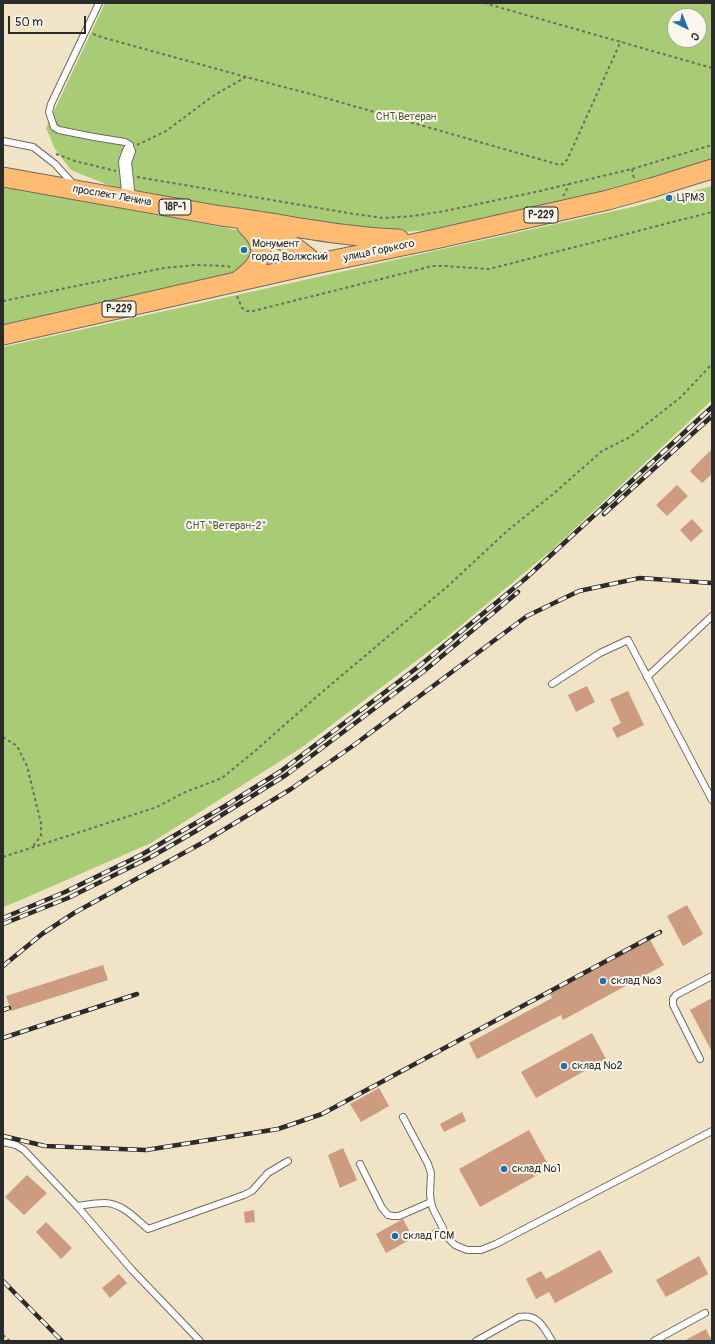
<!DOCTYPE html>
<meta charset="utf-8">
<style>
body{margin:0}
#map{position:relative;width:715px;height:1344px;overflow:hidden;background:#f1e3c6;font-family:Pangolin,sans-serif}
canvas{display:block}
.frame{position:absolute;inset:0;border:4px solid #2b2b2b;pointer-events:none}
.north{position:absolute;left:667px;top:8px;width:40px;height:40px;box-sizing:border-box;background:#fbf7ec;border:1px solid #a8a59f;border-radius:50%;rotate:137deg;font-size:11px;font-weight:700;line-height:16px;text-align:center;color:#2b2b2b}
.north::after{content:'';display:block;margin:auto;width:14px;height:18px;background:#1f6fb2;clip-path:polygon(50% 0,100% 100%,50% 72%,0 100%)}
.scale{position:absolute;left:8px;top:16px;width:78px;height:18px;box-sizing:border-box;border:2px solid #2b2b2b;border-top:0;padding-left:5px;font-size:12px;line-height:14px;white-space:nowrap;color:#2b2b2b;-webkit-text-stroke:3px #fbf7ec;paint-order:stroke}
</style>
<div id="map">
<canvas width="715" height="1344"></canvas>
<div class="frame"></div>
<div class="north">С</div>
<div class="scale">50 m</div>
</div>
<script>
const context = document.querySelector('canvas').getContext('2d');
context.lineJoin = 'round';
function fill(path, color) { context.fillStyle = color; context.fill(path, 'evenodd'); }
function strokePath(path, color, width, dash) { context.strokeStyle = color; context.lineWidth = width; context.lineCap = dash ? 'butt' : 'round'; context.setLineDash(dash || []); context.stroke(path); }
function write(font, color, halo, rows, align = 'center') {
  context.font = font + ' Pangolin,sans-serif'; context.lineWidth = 4; context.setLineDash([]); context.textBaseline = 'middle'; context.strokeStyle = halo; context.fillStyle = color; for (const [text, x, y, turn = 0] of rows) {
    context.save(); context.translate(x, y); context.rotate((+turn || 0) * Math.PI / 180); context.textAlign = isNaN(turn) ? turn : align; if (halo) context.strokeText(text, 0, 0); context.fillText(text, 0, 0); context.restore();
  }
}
fill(new Path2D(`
 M105,3H712V160L635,184L546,206L428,230L401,232L271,216L108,185L71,170L55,149L46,128ZM675,16H699V40H675Z
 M3,186L242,231L255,252L238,273L3,326Z
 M712,186V400L553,549L441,642L304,746L151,843L16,902L3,907V347L632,207Z`), '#a8cc75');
fill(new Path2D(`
 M712,449V474L702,483L690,471Z
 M677,485L688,496L667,516L656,505Z
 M692,519L703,531L691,542L680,530Z
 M587,686L595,702L576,712L568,695Z
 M628,691L644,725L617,738L612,728L621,723L610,699Z
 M687,905L703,934L683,946L667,916Z
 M649,938L664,965L563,1020L561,1015L477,1059L469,1043L552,998L549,992L592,970Z
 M103,965L108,980L11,1011L6,996Z
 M712,998V1052L690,1010Z
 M592,1033L606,1059L536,1098L521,1072Z
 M379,1088L389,1106L361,1122L350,1104Z
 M462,1112L466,1121L444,1132L440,1124Z
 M529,1130L550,1168L480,1207L459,1169Z
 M343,1148L357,1180L340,1188L328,1155Z
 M27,1175L47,1193L24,1215L5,1197Z
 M254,1210L255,1222L245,1223L244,1212Z
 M403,1219L413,1238L386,1253L376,1234Z
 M46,1222L72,1248L61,1259L36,1232Z
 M437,1228L440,1236L432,1240L428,1232Z
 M600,1250L613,1272L555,1303L549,1292L536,1299L526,1279L541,1271L546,1279Z
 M699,1256L708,1274L666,1297L656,1280Z
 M119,1274L127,1283L110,1298L102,1288Z
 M706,1329L712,1341H684Z`), '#cc9b80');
const lane = new Path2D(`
 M99,3L51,104L49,112L54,127L59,130L94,137L125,142L130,145L129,151
 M3,141L33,147L55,164L75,186
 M647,677L712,616
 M552,684L600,653L628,640L712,800
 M700,1059L673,1005V999L676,995L712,976
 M403,1117L428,1164L431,1173L430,1194L431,1202L433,1209L448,1238L455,1245L467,1250H481L496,1244L712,1131
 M3,1142L16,1145L24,1150L77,1206L132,1270L200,1341
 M360,1164L382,1208L388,1215L393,1216H399L431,1202
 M77,1206C86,1205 94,1203 103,1203C121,1202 135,1218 148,1229L244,1195L252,1191L268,1173L288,1161
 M476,1341L519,1317C538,1314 543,1326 552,1341
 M654,1341L705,1313`);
const street = new Path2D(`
 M129,199L125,162L129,151`);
const primary = new Path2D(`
 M3,177L221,216C281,223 339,237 399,239
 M251,227C276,236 296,245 315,264
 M238,281C261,264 271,248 247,226
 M3,335L315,264L431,240L608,200L651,188L712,169`);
strokePath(lane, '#706b61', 8);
strokePath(street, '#706b61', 14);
strokePath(primary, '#706b61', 21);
strokePath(new Path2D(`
 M484,3L712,68
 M93,34L101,37L246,77L322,97L560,165L563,164L567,160L621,41
 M137,145L166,131L213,96L246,77
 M56,154L75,161L116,171
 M632,169L634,178
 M137,177L348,213L383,218L413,216L445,211L540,191L632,169L712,145
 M563,196L566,192L568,184
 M237,296L242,308L247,311H253L433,266H443L489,269L712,212
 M3,301L164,268L195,265L228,266L231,268
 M3,737L17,746L27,766L41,823V836L33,846
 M3,857L157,807L183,793L222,778L255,751L315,698L448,586L507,531L552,495L602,451L630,437L681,397L712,364
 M3,1335L10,1341`), '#706b61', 2, [3, 3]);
strokePath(lane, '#fff', 6);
strokePath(street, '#fff', 12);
strokePath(primary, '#ffbb71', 19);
const rail = new Path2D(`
 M604,514L712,416
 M3,918L65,892L141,855L225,806L281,771L418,667L525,579L712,407
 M3,924L68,898L151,857L196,831L286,775L423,672L518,592
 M3,966L42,934L74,913L202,843L291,789L354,745L527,616L579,591L640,578L712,583
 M3,1010L9,1008
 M3,1038L137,994
 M3,1136L45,1146L146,1150L278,1129L322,1114L660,932
 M3,1281L62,1341`);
strokePath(rail, '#2b2b2b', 4.5);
strokePath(rail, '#fbf7ec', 3, [9]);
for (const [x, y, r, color] of [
 [669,198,4,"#1f6fb2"],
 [244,250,4,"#1f6fb2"],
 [603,981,4,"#1f6fb2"],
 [564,1066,4,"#1f6fb2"],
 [504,1169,4,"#1f6fb2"],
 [395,1236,4,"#1f6fb2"]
]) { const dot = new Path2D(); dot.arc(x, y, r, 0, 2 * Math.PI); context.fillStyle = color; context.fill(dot); strokePath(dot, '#fbf7ec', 1.5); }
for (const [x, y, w] of [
 [175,207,32],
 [541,215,34],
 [119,309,34]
]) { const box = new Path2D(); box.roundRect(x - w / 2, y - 8, w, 16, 3); context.fillStyle = '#fbf7ec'; context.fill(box); strokePath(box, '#2b2b2b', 1); }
write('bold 10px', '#2b2b2b', null, [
 ["18Р-1",175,207],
 ["Р-229",541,215],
 ["Р-229",119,309]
]);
write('11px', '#505b41', '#fbf7ec', [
 ["СНТ Ветеран",406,117],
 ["СНТ \"Ветеран-2\"",226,526]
]);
write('11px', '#2b2b2b', '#fbf7ec', [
 ["проспект Ленина",112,196,10],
 ["улица Горького",379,251,-12]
]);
write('11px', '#2b2b2b', '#fbf7ec', [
 ["ЦРМЗ",677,198],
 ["Монумент",252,244],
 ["город Волжский",252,257],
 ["склад №3",611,981],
 ["склад №2",572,1066],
 ["склад №1",512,1169],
 ["склад ГСМ",403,1236]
], 'left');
</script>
